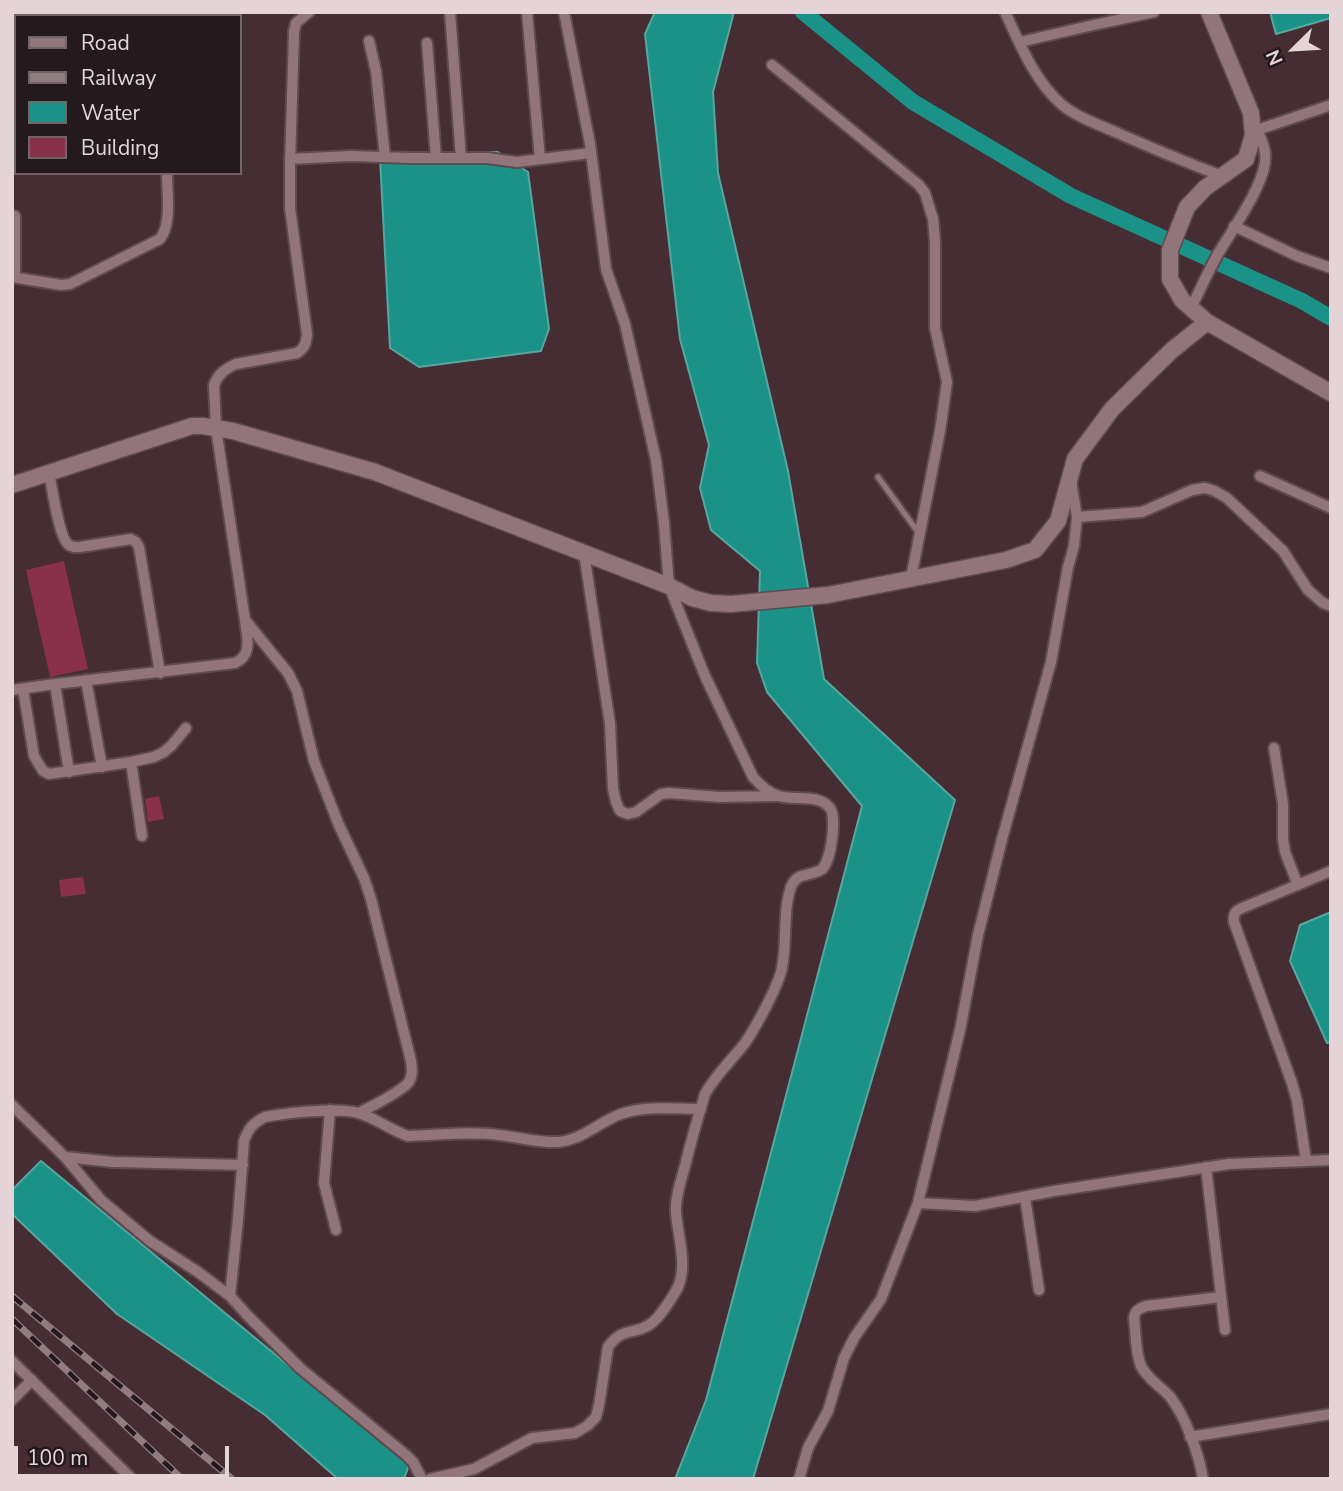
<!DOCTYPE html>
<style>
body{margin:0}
#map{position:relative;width:1343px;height:1491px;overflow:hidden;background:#452d33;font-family:"Nunito Sans",sans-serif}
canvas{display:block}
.frame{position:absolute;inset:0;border:14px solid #e4d4d7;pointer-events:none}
.legend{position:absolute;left:14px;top:14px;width:228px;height:161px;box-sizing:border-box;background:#24191c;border:2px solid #716467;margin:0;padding:9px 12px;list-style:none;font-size:21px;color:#e4d4d7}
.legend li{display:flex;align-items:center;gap:14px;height:35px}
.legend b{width:35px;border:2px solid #716467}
.north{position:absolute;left:1259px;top:14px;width:70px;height:70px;-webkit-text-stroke:5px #24191c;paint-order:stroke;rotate:246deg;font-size:19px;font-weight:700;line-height:28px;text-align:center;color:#e4d4d7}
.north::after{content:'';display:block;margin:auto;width:24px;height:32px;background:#e4d4d7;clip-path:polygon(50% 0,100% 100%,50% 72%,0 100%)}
.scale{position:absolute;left:14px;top:1446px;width:215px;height:32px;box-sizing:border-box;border:4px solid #e4d4d7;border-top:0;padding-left:9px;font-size:21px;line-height:24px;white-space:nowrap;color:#e4d4d7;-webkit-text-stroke:5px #24191c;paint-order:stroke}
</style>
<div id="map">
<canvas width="1343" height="1491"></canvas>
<div class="frame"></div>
<ul class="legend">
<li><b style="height:9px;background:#91757b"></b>Road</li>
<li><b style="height:9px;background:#907c81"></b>Railway</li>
<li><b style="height:19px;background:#1b9287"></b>Water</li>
<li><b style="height:19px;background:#89304b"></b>Building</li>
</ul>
<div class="north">N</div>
<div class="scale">100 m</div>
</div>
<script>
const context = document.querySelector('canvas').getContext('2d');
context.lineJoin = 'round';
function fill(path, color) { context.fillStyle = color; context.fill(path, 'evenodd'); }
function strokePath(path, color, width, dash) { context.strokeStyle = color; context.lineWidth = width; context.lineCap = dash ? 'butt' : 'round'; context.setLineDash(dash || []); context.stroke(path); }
const water = new Path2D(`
 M655,12H734L713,92L718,173L788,471L824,679L955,800L753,1479H675L706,1400L862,806L767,692L757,663L760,571L711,530L700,488L709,445L680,339L645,34Z
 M1270,12H1331V18L1276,34Z
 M498,152L528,172L549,329L541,351L419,367L390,348L380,158Z
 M1331,912V1042L1327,1043L1290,961L1300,925Z
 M41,1161L409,1465L404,1479H338L265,1415L117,1314L12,1214V1190Z`);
fill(water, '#1b9287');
strokePath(water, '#57a69f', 2);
strokePath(new Path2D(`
 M803,12L913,102L1071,196L1302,301L1331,318`), '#1b9287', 16);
fill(new Path2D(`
 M64,561L88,669L50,677L26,570Z
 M159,796L164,819L148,822L145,799Z
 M83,877L86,894L61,897L59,880Z`), '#89304b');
const service = new Path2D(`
 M878,477L918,532`);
const minor = new Path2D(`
 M450,12L461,158
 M527,12L540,159
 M1005,12C1020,44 1034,80 1061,104C1075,116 1095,123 1113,131C1149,147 1185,162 1222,176
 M187,16L209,12
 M369,41L376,71L385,157
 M1020,42L1089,26L1154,12
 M427,43L436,158
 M772,65L919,185L925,193L933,219L935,242V328L947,382L940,431L911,578
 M1257,130L1331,105
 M290,159L350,156L412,158H487L517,162L591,153
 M1234,226L1297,256L1331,268
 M12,277L61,285L70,284L160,239C172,224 167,192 167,173
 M15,277V216
 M1191,308C1200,290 1208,272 1218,254C1232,230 1261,190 1265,163C1267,149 1261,138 1255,127
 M49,473C52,486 59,539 69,545C73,548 76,547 80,547L131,539L136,542L139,547L160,673
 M1260,476L1331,508
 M1077,517L1142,512L1192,490L1205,488L1215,491L1227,498L1283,551L1308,590L1323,603L1331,606
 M584,553L610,724L613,789L616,802L620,811L628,814L636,812L661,794L669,793L720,797L776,796
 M245,620L288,673L297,691L314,761L338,823L364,878L371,899L411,1061C412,1069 413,1077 408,1083C399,1093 372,1106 359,1113
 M86,680L102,767
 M55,684L69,772
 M23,689L34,756L43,771L49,774L131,762L154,757L164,752L172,745L186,728
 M12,690L55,684L235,663C253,655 247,637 245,620L216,428L214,385C218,374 225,369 236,364L297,353C305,348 306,343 307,334L290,208V165L294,31L296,23L309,12
 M1274,748L1283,804V839L1285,852L1298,885
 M131,762L142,836
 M12,1105L65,1157L101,1200L150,1241L198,1272L230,1296L248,1316L300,1368L406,1455L413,1462L422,1479
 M330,1110L324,1183L336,1230
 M65,1157L113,1162L243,1165
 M1306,1160L1297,1101L1292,1083L1234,922C1233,914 1235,911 1242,908L1331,871
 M1206,1167L1225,1330
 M1025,1197L1039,1290
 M918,1203L975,1206L1054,1191L1229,1164L1331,1160
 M230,1296L238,1219L244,1141C248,1129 253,1123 265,1117C285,1113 339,1107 358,1113C376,1118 390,1130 408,1136C438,1135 470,1131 499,1135C519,1137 538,1143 558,1142C582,1140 599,1122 621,1114C645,1105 675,1109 701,1109
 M12,1361L132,1479
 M12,1400L32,1380
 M1190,1437L1331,1414
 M430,1479L474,1469L532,1438L575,1433L587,1426L596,1417L599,1405L608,1347C622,1327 633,1335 649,1325C660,1318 669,1302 676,1291C689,1269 678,1237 676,1213C675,1197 681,1181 685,1166C691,1141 698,1117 705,1094C716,1074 732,1060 745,1043C756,1027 776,990 781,972C788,945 782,912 791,887C797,871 811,877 822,869C831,861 837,818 830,808C818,793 794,801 779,796C769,793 760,785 753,777L705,676L669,586L664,523L656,460L625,324L606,269L590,144L564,12
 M799,1479L808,1448L828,1411L844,1358L854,1338L881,1299L918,1203L960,1030L978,935L1002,839L1051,662L1068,567L1074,546L1077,517L1071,481
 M1203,1479C1199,1454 1186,1418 1171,1398C1162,1387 1148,1380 1141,1366C1135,1352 1136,1333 1134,1318C1135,1310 1139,1309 1146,1306L1221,1297`);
const secondary = new Path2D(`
 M1209,12L1251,113L1253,135L1246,159L1205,188L1187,207L1170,250V279L1182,300L1207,322L1331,393
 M12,485L192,426H203L233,431L375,472L669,586L692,598L711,603L731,604L828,595L1006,560L1035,550L1058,521L1075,459L1112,409L1171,351L1207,322`);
strokePath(service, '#5f4a50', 9);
strokePath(minor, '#5f4a50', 14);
strokePath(secondary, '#5f4a50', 19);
strokePath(service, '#91757b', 5);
strokePath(minor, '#91757b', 10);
strokePath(secondary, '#91757b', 16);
const rail = new Path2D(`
 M12,1296L232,1479
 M12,1319L182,1479`);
strokePath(rail, '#907c81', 7);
strokePath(rail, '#24191c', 4.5, [13]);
</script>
